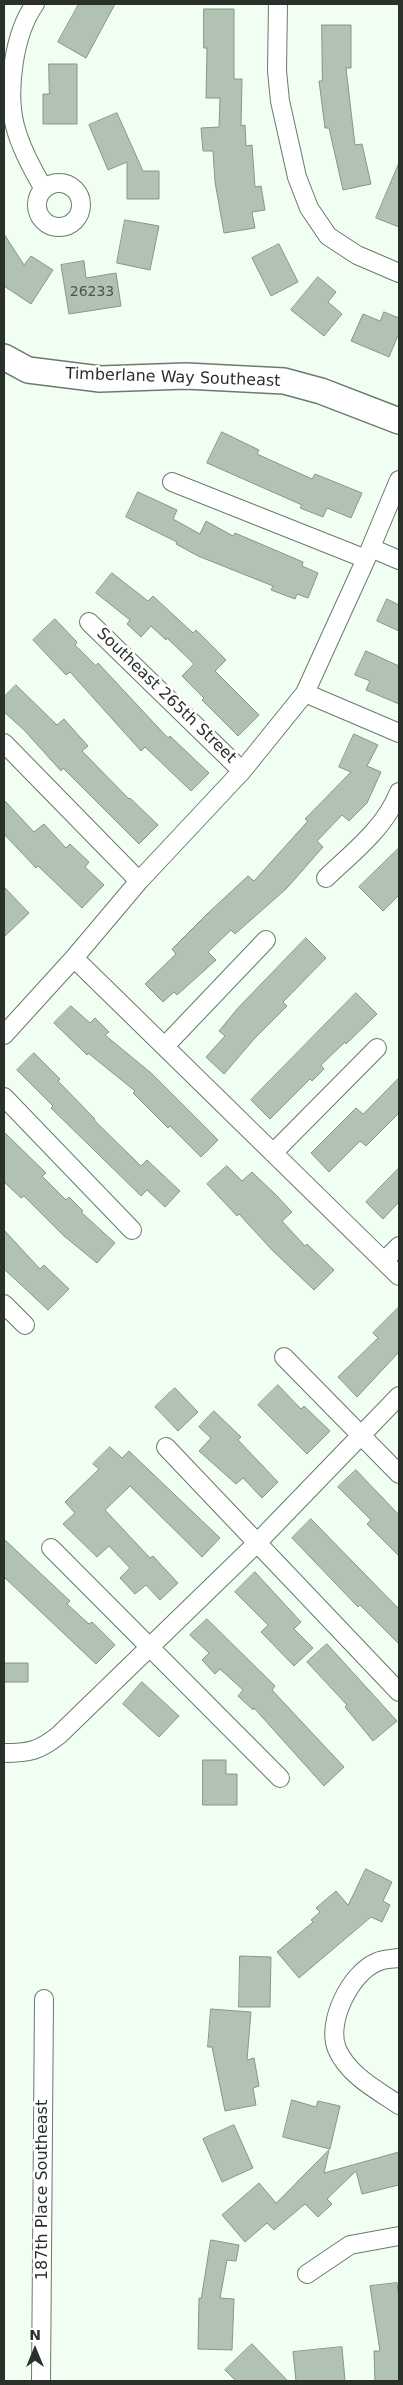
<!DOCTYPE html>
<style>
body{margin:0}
#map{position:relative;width:403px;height:2385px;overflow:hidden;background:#f1fff2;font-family:"DejaVu Sans",sans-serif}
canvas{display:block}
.frame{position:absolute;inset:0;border:5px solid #2a312b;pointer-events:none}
.north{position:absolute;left:10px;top:2325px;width:50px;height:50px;-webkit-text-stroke:4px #fff;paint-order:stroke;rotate:0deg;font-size:14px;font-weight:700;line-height:20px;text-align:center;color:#2a312b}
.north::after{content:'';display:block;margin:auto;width:18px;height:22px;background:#2a312b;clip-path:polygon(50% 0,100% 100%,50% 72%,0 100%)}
</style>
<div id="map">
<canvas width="403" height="2385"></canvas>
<div class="frame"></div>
<div class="north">N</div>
</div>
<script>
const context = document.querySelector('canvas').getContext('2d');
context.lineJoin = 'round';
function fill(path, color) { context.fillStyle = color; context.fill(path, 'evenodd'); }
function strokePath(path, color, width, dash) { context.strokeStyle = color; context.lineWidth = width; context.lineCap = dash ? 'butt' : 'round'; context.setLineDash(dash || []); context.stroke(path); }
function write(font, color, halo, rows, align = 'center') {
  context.font = font + ' "DejaVu Sans",sans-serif'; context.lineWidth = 5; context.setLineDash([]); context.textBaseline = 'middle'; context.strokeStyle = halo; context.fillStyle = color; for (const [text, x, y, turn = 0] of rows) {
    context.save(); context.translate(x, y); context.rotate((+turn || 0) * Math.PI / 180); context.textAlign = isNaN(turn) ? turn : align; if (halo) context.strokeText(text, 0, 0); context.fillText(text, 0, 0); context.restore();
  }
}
const building = new Path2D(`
 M79,4H115L86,58L58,42Z
 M204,9H234V79H242L241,126L245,125L246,146L252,145L255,187L261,186L265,210L252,212L255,228L224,233L215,182L213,151H203L201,128L219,127L220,98H206L207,48H204Z
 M322,25H351V68H346L355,145L362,144L371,184L343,190L329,128H325L319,81H322Z
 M49,64H77V124H43V94H49Z
 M117,113L143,171H159V199H127V162L108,170L89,125Z
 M399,163V227L376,218Z
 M125,220L159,226L150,270L117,263Z
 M4,234L24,265L31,256L53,270L31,304L4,286Z
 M279,244L298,282L271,296L252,258Z
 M84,261L86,278L116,273L121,306L69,314L61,265Z
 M318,277L336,292L328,302L342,314L324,336L291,310Z
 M384,312L399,318V333L389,357L351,341L363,314L380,321Z
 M222,432L259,450L257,454L312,479L315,474L362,493L351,518L327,508L323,517L300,508L302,505L207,463Z
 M138,492L177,510L173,519L200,534L206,521L233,536L235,533L303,562L302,566L318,573L308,598L297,594L295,599L271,590L273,586L198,556L176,544L177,542L126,517Z
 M112,573L148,601L153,596L193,633L196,630L226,660L215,671L259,715L238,736L202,700L204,698L182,676L194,664L167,638L166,640L151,626L141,637L127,624L130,620L96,593Z
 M387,599L399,605V631L377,621Z
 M55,619L77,642L75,645L96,666L98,663L168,738L170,736L209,773L191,791L145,747L141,751L70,672L66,675L33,640Z
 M366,651L399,666V704L366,690L370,681L355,675Z
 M16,685L57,725L64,719L88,746L82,751L129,799L130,798L158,825L139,844L63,768L61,771L24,730L4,712V697Z
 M354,734L378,745L367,766L381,772L367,803L349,821L342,815L317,841L323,847L287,888L235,934L231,930L208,952L216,960L177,995L174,992L163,1002L145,984L176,954L172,949L207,914L248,876L254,881L308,821L305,819L351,772L339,767Z
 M4,800L34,832L44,824L66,848L70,844L89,862L85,867L104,885L82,908L38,866L36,868L4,834Z
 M399,848V895L383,911L359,887Z
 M4,887L29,913L4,937Z
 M306,938L326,958L283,1002L287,1006L255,1038L224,1074L206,1057L225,1036L219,1031L238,1008Z
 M356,993L377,1014L346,1044L345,1042L321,1065L324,1069L312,1081L310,1079L270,1119L251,1100Z
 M71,1006L90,1023L95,1018L109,1032L105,1035L151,1073L218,1140L201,1157L170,1126L168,1128L133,1093L135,1091L88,1053L87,1055L54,1023Z
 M34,1053L60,1079L58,1081L95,1119L94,1120L141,1166L147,1160L180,1191L165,1207L147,1190L141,1196L51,1108L53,1106L17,1070Z
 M399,1078V1113L366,1146L360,1141L329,1172L311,1153L356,1108L363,1114Z
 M4,1132L46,1173L42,1176L66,1200L69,1197L83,1211L81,1212L115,1243L97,1263L64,1236L24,1196L21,1198L4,1182Z
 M227,1166L242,1181L252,1172L275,1194L292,1212L282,1221L305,1246L307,1244L334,1270L314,1290L272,1250L239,1214L237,1216L207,1184Z
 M399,1168V1202L383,1219L366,1202Z
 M4,1230L40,1269L44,1265L69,1289L48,1310L4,1269Z
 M399,1307V1352L357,1397L338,1377L378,1338L373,1333Z
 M278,1385L301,1409L304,1406L330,1431L307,1454L258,1405Z
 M175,1388L198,1412L178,1431L155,1407Z
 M214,1411L241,1437L238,1440L278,1482L262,1498L243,1478L236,1484L199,1451L211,1438L199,1427Z
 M110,1447L122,1458L129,1451L220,1538L202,1557L130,1486L105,1510L150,1558L153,1556L178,1583L160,1600L146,1585L135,1594L120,1578L130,1568L109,1546L97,1557L63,1524L75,1513L65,1502L99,1469L93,1464Z
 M356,1470L399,1515V1556L367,1524L371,1520L338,1487Z
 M311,1519L399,1609V1644L360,1605L358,1607L292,1538Z
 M4,1539L70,1601L67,1604L89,1624L92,1622L115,1645L96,1664L4,1577Z
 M255,1572L301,1622L294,1629L313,1648L294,1666L261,1632L268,1625L235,1592Z
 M207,1619L275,1686L272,1690L344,1767L324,1786L254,1708L253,1710L238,1696L243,1690L220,1669L215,1674L202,1660L209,1653L190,1635Z
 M327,1644L397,1721L373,1741L345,1707L347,1705L307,1662Z
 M4,1663H28V1682H4Z
 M142,1682L179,1716L159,1737L123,1704Z
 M203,1760H226V1774H237V1805H203Z
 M366,1869L392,1882L383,1901L390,1905L382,1922L371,1917L299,1978L277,1952L313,1922L311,1920L320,1912L316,1908L336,1891L348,1905Z
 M240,1956L271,1957L270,2007H239Z
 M211,2009L251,2012L247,2060L254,2058L259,2086L253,2088L256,2105L225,2111L212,2047H208Z
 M292,2100L316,2107L318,2101L340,2106L330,2149L283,2137Z
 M234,2125L253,2168L222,2182L203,2139Z
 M329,2150L324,2173L399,2152V2185L362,2194L356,2171L327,2199L332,2204L318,2217L305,2204L274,2230L267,2223L245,2242L222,2215L259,2183L276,2203Z
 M211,2240L239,2245L236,2261L227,2260L220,2298L234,2299L232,2350L198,2349L199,2298H201Z
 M397,2283L399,2299V2381H375L374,2351H380L370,2286Z
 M252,2344L288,2381H236L225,2370Z
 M342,2347L345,2381H296L293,2352Z`);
fill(building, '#b1c2b3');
strokePath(building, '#869688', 1);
const street = new Path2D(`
 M35,4C14,33 6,91 15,126C21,149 32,169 44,189
 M278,4L277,71L280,101L297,177L309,208L328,236L357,255L399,273
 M37 205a22 22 0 1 1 44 0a22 22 0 1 1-44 0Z
 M172,482L366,559
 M371,548L399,560
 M89,622L242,771
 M305,693L399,733
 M4,743L139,881
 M326,878C353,852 385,828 399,792
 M74,958L399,1276
 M4,1035L74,958L139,881L242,771L305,693L366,559L399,480
 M165,1046L266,940
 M4,1097L132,1230
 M273,1153L377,1048
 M384,1261L399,1246
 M4,1304L25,1325
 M284,1357L399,1474
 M166,1447L399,1692
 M51,1548L280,1778
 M4,1753C29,1753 39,1751 59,1735L256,1544L399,1396
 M399,1958C392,1959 383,1959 377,1962C350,1973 326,2023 337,2049C348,2075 377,2090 399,2105
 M307,2274L350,2245L399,2236
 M41,2381L44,1999`);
const secondary = new Path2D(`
 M4,357L28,370L100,379L186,376L284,381L321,391L399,421`);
strokePath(street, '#6b7a6d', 20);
strokePath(secondary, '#6b7a6d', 28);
strokePath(street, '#fff', 18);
strokePath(secondary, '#fff', 25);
write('14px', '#4c554d', null, [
 ["26233",92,292]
]);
write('16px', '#2a312b', '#fff', [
 ["Timberlane Way Southeast",173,378,2],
 ["Southeast 265th Street",166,696,44],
 ["187th Place Southeast",43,2190,-90]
]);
</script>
